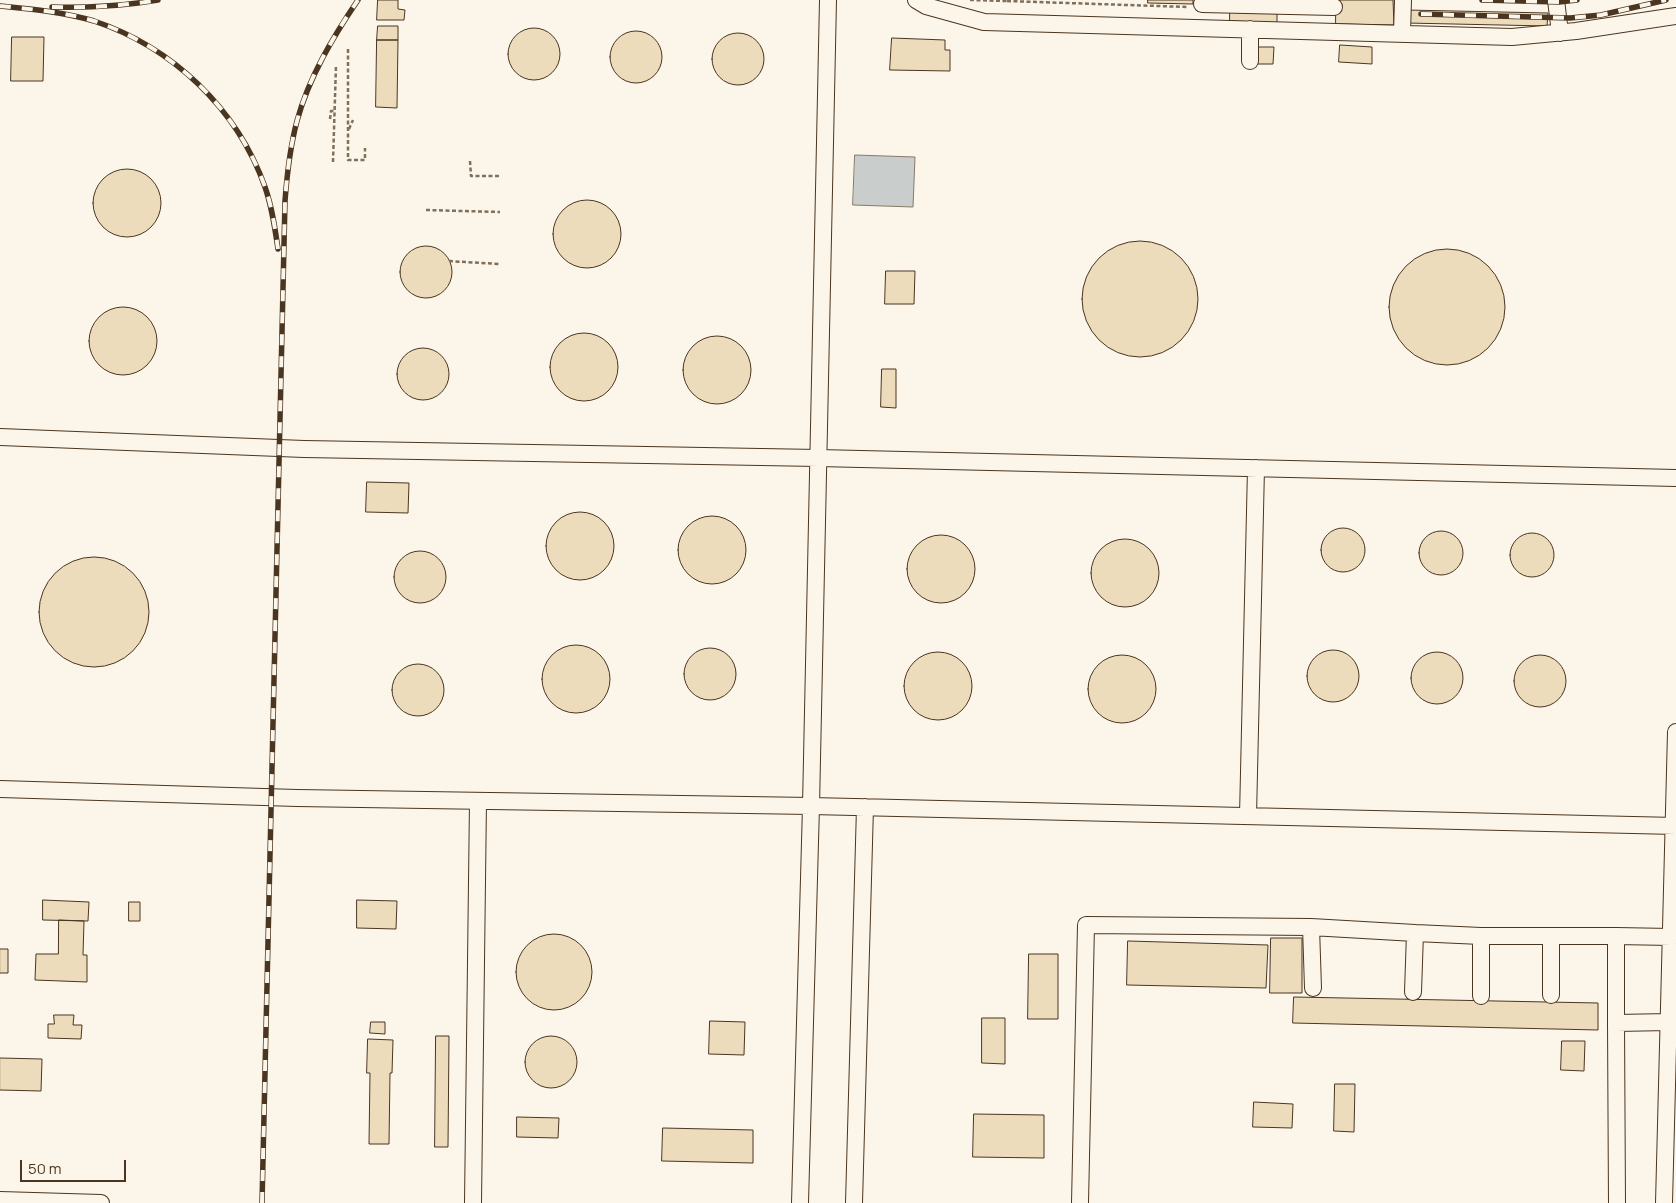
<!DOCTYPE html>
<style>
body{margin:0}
#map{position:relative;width:1676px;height:1203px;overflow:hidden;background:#fbf6e9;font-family:Manrope,sans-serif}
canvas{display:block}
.scale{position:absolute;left:20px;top:1160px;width:106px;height:22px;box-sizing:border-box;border:2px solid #4a3520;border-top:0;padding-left:6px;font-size:15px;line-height:18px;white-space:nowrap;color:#4a3520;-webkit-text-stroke:4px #fbf6e9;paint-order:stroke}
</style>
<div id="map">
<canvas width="1676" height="1203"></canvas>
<div class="scale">50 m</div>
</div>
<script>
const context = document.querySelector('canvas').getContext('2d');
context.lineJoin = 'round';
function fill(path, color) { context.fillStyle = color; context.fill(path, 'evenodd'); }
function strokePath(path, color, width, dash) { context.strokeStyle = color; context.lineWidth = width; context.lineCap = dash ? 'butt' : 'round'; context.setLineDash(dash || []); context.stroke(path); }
const water = new Path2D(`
 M855,155L915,157L913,207L853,205Z`);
fill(water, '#c9cecd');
strokePath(water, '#887966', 1);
const building = new Path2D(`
 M378,0H398V9L405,10L404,20H377Z
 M1148,0H1193V4L1148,3Z
 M1336,0H1393L1394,25L1336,24Z
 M1406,10L1548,13L1547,26L1406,23Z
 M1230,11L1277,13V23L1230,21Z
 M378,26H398V40H377Z
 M508 54a26 26 0 1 1 52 0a26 26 0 1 1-52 0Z
 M610 57a26 26 0 1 1 52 0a26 26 0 1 1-52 0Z
 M712 59a26 26 0 1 1 52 0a26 26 0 1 1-52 0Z
 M12,37H44L43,81H11Z
 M892,38L945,40V50H950V71L890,70Z
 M377,40H398L397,108L376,107Z
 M1340,45L1372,47V64L1339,62Z
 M1253,47H1274L1273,64H1253Z
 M93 203a34 34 0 1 1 68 0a34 34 0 1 1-68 0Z
 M553 234a34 34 0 1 1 68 0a34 34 0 1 1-68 0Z
 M1082 299a58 58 0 1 1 116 0a58 58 0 1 1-116 0Z
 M400 272a26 26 0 1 1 52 0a26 26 0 1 1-52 0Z
 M1389 307a58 58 0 1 1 116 0a58 58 0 1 1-116 0Z
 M886,271H915L914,304H885Z
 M89 341a34 34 0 1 1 68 0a34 34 0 1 1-68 0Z
 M550 367a34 34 0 1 1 68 0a34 34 0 1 1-68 0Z
 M683 370a34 34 0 1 1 68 0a34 34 0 1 1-68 0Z
 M397 374a26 26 0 1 1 52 0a26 26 0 1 1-52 0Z
 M882,369H896V408L881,407Z
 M367,482L409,483L408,513L366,512Z
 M546 546a34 34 0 1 1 68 0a34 34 0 1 1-68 0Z
 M678 550a34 34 0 1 1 68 0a34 34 0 1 1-68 0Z
 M1321 550a22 22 0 1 1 44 0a22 22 0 1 1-44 0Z
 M1419 553a22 22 0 1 1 44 0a22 22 0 1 1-44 0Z
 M1510 555a22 22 0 1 1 44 0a22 22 0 1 1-44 0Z
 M907 569a34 34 0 1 1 68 0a34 34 0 1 1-68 0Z
 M1091 573a34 34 0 1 1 68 0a34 34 0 1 1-68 0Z
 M394 577a26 26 0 1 1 52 0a26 26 0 1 1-52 0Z
 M39 612a55 55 0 1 1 110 0a55 55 0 1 1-110 0Z
 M542 679a34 34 0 1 1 68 0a34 34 0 1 1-68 0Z
 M684 674a26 26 0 1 1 52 0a26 26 0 1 1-52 0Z
 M1307 676a26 26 0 1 1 52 0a26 26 0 1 1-52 0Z
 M1411 678a26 26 0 1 1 52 0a26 26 0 1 1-52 0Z
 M904 686a34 34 0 1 1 68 0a34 34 0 1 1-68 0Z
 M1514 681a26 26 0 1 1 52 0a26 26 0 1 1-52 0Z
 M1088 689a34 34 0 1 1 68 0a34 34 0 1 1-68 0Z
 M392 690a26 26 0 1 1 52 0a26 26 0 1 1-52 0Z
 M43,900L89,902L88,921L43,920Z
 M357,900L397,901L396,929L357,928Z
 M129,902H140V921H129Z
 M59,920L84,921L83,955H87V982L35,980L36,954H58Z
 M516 972a38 38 0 1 1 76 0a38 38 0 1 1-76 0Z
 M1271,938H1302V993H1270Z
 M1128,941L1268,945L1266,988L1127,985Z
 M0,949H8V973H0Z
 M1029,954H1058V1019H1028Z
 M1294,997L1598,1003V1030L1293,1023Z
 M54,1015H74L73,1025H82L81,1039L48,1038V1024H54Z
 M982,1018H1005V1064L982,1063Z
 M710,1021L745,1022L744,1055L709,1054Z
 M371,1022H385V1034L370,1033Z
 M436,1036H449L448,1147H435Z
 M525 1062a26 26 0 1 1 52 0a26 26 0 1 1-52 0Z
 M368,1039L393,1040L392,1073H390L389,1144H369L370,1073H367Z
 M1562,1041H1585L1584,1071L1561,1070Z
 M0,1058L42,1059L41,1091L0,1090Z
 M1335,1084H1355L1354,1132L1334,1131Z
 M1254,1102L1293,1104L1292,1128L1253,1127Z
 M974,1114L1044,1115V1158L973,1157Z
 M517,1117L559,1118L558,1138L517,1137Z
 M663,1128L753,1130V1163L662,1161Z`);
fill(building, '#ecdcbc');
strokePath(building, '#4a3520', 1);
const minor = new Path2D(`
 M916,0L926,6L984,22L1512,37L1576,31L1676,16
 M1556,0L1560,33
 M1202,4L1334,7
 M1402,33L1403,0
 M1250,61V29
 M0,437L304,449L818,458L1676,478
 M0,789L297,798L811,806L1676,826
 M1248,816L1256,468
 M1313,988L1311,927L1415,933
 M1413,992L1415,933L1481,936
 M1551,995V936H1616
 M1481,996V936H1551
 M1616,1023V936L1671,937
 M0,1200L101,1203
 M473,1203L478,801
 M800,1203L811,806L828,0
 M854,1203L865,807
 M1080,1203L1086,925L1311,927
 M1617,1203L1616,1023L1669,1022
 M1664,1203L1676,732`);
strokePath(minor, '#4a3520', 18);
strokePath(new Path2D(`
 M970,0L1007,1L1005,0
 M1007,1L1188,7
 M348,49V160H365V148
 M330,119L331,111H334
 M349,129L353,120
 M470,161L471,176H501
 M333,162L336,65
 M426,210L500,212
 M449,261L499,264`), '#7f6f5c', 2.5, [4, 2.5]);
strokePath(minor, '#fbf6e9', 16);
const rail = new Path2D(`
 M1482,0L1559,2L1577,0
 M0,6C31,9 64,12 94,21C172,47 237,108 265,187C272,207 275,228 278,249
 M52,7C88,8 123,6 158,0
 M1421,14L1570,18L1601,15L1666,0
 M262,1203L285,201C287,174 290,147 297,121C309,77 333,37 358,0`);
strokePath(rail, '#4a3520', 5.5);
strokePath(rail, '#fbf6e9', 4, [11]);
</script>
